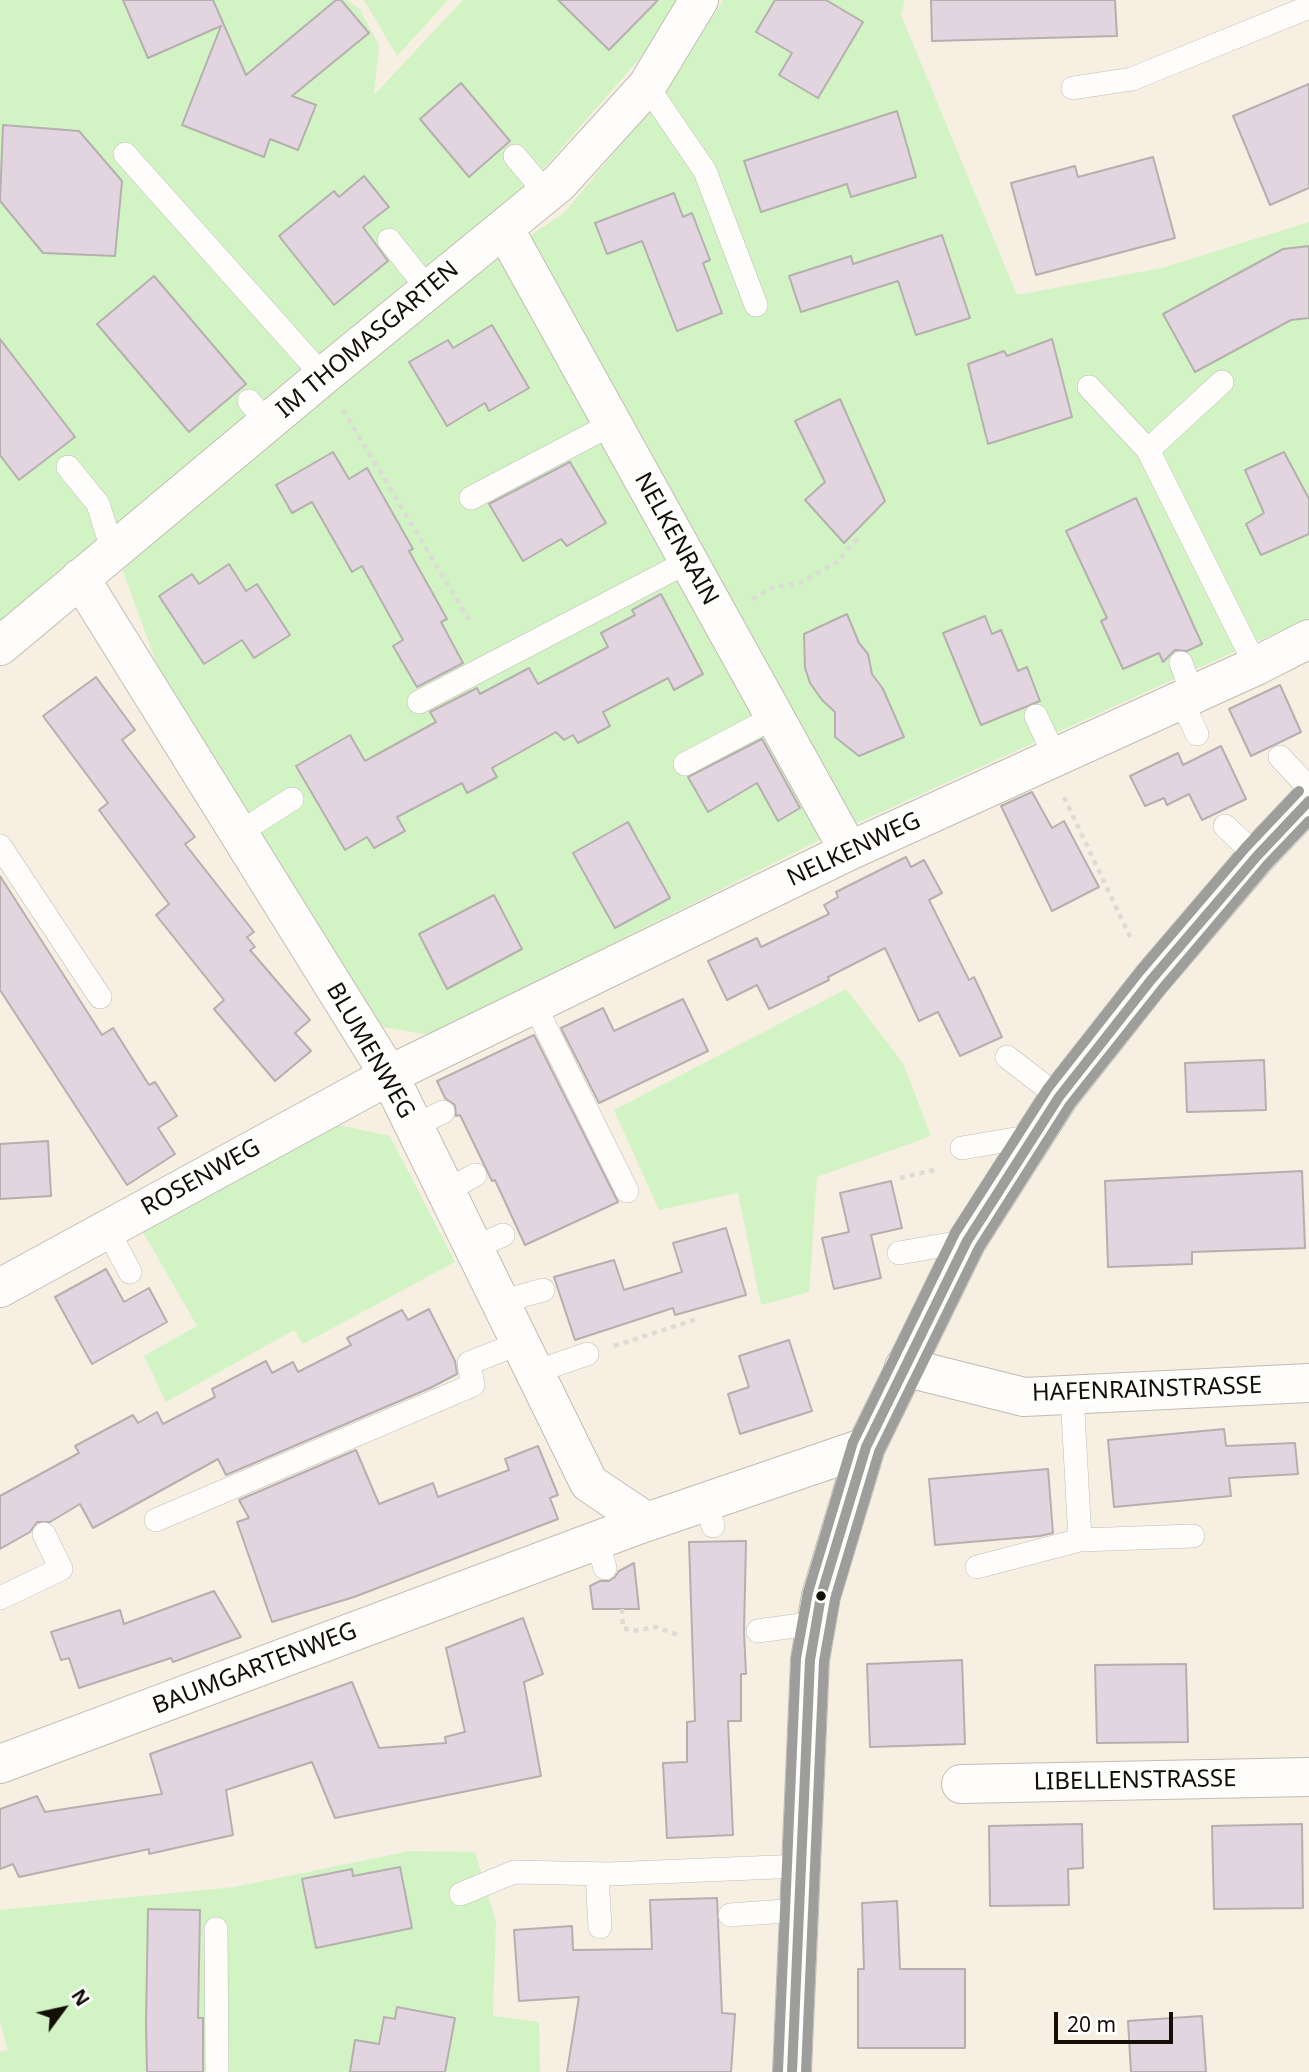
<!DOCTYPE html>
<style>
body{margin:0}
#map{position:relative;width:1309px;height:2072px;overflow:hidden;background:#f6efe2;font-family:"Noto Sans",sans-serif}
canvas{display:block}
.north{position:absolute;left:28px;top:1974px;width:70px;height:70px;-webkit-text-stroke:5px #fff;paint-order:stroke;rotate:57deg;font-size:19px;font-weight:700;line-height:28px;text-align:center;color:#130f07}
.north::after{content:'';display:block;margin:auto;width:24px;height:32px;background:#130f07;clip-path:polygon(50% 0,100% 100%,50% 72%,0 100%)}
.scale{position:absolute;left:1054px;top:2012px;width:119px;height:32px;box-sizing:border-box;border:4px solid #130f07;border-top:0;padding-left:9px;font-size:21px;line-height:24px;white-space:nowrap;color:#130f07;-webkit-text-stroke:5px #fff;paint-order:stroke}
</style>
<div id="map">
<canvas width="1309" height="2072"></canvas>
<div class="north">N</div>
<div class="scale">20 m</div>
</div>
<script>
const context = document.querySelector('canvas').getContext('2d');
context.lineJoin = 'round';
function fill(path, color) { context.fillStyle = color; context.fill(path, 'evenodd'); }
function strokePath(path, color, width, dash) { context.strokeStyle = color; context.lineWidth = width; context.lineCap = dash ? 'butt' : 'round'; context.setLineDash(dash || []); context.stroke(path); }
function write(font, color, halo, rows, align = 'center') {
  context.font = font + ' "Noto Sans",sans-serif'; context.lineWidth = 7; context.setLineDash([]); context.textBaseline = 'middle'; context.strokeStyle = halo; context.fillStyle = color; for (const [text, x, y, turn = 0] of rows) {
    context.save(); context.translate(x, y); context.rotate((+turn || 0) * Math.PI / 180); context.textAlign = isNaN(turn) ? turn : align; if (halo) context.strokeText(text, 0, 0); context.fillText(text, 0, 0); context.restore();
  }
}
fill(new Path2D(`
 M0,0H347L360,9L379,46L374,95L463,0H677L647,50L526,189L0,624Z
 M364,0H448L397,56Z
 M723,0H905L901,15L1017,295L1162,268L1309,222V618L851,826L527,238L565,212L670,85Z
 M499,255L834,833L430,1035L383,1027L167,692L123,571L134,549Z
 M846,989L903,1063L931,1136L817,1177L809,1292L761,1305L738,1193L659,1210L614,1110Z
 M333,1124L390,1136L455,1262L303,1344L294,1330L166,1402L144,1356L197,1326L143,1232Z
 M410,1851L475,1852L496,1922L493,2016L539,2022L540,2072H0V2052L8,2050L0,2021V1910L234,1887Z`), '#d2f4c5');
const building = new Path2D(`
 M123,0H213L246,75L336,0H341L369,33L292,96L316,105L298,150L270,139L264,157L182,125L221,26L148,58Z
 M558,0H658L609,50Z
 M775,0H826L863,22L818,98L779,75L792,53L756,32Z
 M931,0H1115L1117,36L932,41Z
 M461,83L510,141L469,177L420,119Z
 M1309,84V188L1270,205L1233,116Z
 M897,111L916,177L851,197L847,184L761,212L744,161Z
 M3,125L79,131L122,181L115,256L43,253L0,201Z
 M1153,157L1175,238L1036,275L1011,183L1075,166L1078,177Z
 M364,176L389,207L363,227L388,261L334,305L279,236L334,191L339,197Z
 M674,193L683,217L692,213L710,260L703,263L722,313L677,331L642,241L607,254L595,223Z
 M942,235L970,318L916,335L898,281L801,312L789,276L851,256L853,264Z
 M1309,246V318L1291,320L1195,372L1163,314L1283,249Z
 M154,276L246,384L189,432L97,324Z
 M492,325L529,388L489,411L485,403L447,426L409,362L448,340L453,348Z
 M0,339L75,437L19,480L0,455Z
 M1052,339L1072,417L988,444L968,364L1004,351L1007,356Z
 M840,399L885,501L844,543L805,500L825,482L795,421Z
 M333,452L349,479L367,468L413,549L409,551L447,619L441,622L463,663L417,687L393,646L403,640L362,566L352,572L312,502L292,513L276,485Z
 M1284,452L1309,499V534L1261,555L1246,524L1264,513L1245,470Z
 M570,462L606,523L567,546L561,539L523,561L489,504Z
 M1136,498L1202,644L1187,651L1175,650L1163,662L1159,653L1123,669L1101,621L1107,618L1066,531Z
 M229,564L246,591L257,584L290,635L254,658L242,640L204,664L159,596L192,574L199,584Z
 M661,594L703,674L674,690L668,678L603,712L610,726L578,743L573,735L564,740L556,732L492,768L497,777L467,793L462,783L397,817L405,831L374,848L367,837L345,850L296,766L350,735L365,761L436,722L430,712L477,688L480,694L529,668L538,684L608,647L601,633L635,615L632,610Z
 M847,614L859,643L868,654L872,674L883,689L904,737L859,756L835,737V712L822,700L810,683L805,668L804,634Z
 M985,616L992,634L1001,630L1018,671L1027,667L1040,701L981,725L943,633Z
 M96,677L135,730L122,740L195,837L185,844L254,932L247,937L255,947L250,950L310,1020L295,1033L311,1051L275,1081L214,1009L224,1000L156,915L169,904L99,810L108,803L43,716Z
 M1280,685L1301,732L1251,756L1229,709Z
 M762,739L800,808L778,821L757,783L708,812L688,777Z
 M1221,746L1246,799L1202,820L1189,794L1167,805L1164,798L1145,806L1130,776L1178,753L1183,765Z
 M1032,792L1052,828L1064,821L1099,887L1052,911L1001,806Z
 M628,822L670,898L615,928L573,853Z
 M906,857L911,867L924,860L942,893L929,900L969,980L974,977L1002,1037L960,1056L938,1012L919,1021L885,948L828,977L829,980L769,1009L757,985L727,1000L708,961L757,938L761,947L829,914L824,905L838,897L836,892Z
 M0,876L102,1035L113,1028L149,1085L155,1082L177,1116L158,1128L175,1154L127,1185L0,990Z
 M494,895L522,949L447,989L419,934Z
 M683,999L708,1051L599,1103L561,1028L603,1008L614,1031Z
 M534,1035L618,1202L525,1245L495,1180L492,1181L460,1115L456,1116L455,1105L445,1098L437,1081Z
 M1264,1060L1266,1110L1187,1112L1185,1063Z
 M48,1141L51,1196L0,1199V1144Z
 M1302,1171L1305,1248L1192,1252V1264L1108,1267L1105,1181Z
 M891,1181L902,1228L871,1235L881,1278L834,1289L822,1238L849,1232L840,1193Z
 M726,1228L746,1295L675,1315L673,1308L575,1340L554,1277L614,1260L624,1290L682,1272L673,1243Z
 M106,1269L124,1302L149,1288L167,1322L92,1364L55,1297Z
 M429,1309L455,1361L457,1374L430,1388L226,1475L218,1459L93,1528L80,1504L50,1522H37L30,1532L0,1549V1496L79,1453L75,1446L133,1415L138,1423L157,1412L163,1424L215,1397L212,1389L266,1361L272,1373L293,1362L298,1372L351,1345L347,1338L402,1310L408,1320Z
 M789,1340L812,1411L740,1434L728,1394L749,1387L739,1356Z
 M1224,1429L1226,1446L1295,1443L1298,1474L1229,1478L1231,1496L1114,1507L1108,1440Z
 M538,1446L558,1495L550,1498L558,1519L354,1597L272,1622L237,1522L249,1518L239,1500L356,1450L379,1504L433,1483L438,1497L509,1470L505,1459Z
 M1048,1469L1053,1533L1040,1536L935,1545L929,1479Z
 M746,1541L744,1632L746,1674H741V1721H728L733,1835L667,1838L663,1763L687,1762V1722L695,1721L689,1542Z
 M634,1563L639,1609H593L590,1586L600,1581H609L615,1577L619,1571Z
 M214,1591L241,1637L173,1662L171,1658L79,1688L69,1658L61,1660L51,1632L120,1610L124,1624Z
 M523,1618L543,1674L524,1682L541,1776L335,1818L312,1762L226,1790L233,1835L149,1854V1849L19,1877L13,1864L0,1869V1809L37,1796L45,1812L162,1794L150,1754L352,1682L379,1748L446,1743L445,1737L465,1732L446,1648Z
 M962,1660L965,1744L870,1747L867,1664Z
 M1186,1664L1188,1742L1097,1743L1095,1665Z
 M1082,1824L1083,1868L1068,1869L1069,1905L990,1906L989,1826Z
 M1302,1824L1303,1908L1214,1909L1212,1826Z
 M400,1867L412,1928L316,1948L302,1879L352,1869L353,1876Z
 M717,1898L722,2013L735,2014L731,2072H567L579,1997L519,2001L514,1930L572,1926L573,1950L652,1949L650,1900Z
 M897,1901L900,1969H965V2048H858V1969H864L862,1903Z
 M148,1909L200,1910L198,2018H203V2072H147L146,2023Z
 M397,2007L455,2018L445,2072H350L355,2040L379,2044L384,2017L395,2019Z
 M1202,2016L1206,2072H1131L1128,2021Z`);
fill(building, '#e2d5e0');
strokePath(building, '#b5b0ae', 2);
const lane = new Path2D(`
 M647,86L705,171L756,305
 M1073,88L1132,79L1309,7
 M125,154L323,376
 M515,156L546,193
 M389,240L428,289
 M1222,382L1148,450L1256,666
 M1089,387L1148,450
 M249,401L267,423
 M68,467L98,504L113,552
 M471,498L612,424
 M1181,663L1193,695
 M1181,700L1197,734
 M419,702L689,561
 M1036,716L1055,757
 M1280,757L1309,788
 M685,764L774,717
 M1225,826L1257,856
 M239,833L292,799
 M0,846L100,997
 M534,1004L627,1191
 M1007,1057L1059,1097
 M414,1126L443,1112
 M962,1148L1033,1136
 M446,1191L475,1175
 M107,1229L130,1272
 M474,1248L503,1235
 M899,1253L967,1241
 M500,1302L543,1290
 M535,1372L587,1354
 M1072,1394L1080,1540L1193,1536
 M706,1502L713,1526
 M156,1520L473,1385L469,1363L520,1343
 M597,1540L605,1568
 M977,1567L1080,1540
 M0,1598L61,1569L44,1534
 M758,1631L816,1623
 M597,1874L600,1927
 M461,1894L514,1872L609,1874L801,1866
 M730,1915L799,1910
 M216,1929L217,2072`);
const street = new Path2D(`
 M504,228L849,851
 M80,578L389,1075L589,1483L647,1522
 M0,646L323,376L559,183L647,86L699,0
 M0,1288L403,1068L849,851L1256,666L1309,639
 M904,1367L1024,1397L1309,1383
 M0,1764L638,1525L866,1447
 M961,1784L1309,1777`);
const secondary = new Path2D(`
 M792,2072L810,1660L821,1596L866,1447L967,1241L1059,1097L1151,980L1257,856L1309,801`);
strokePath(lane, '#c2bcb3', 24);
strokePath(street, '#c2bcb3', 40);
strokePath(secondary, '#c2bcb3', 40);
strokePath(new Path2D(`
 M343,410L469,620
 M752,599L774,587L798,584L837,562L858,538
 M1064,797L1132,941
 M900,1178L939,1169
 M614,1346L697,1319
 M622,1609L623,1628L633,1631L656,1627L678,1635`), '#dcdbd6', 4.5, [5, 5]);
strokePath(lane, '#fefdfb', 23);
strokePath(street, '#fefdfb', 38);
strokePath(secondary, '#fefdfb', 38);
strokePath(new Path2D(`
 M792,2072L810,1660L821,1596L866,1447L967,1241L1059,1097L1151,980L1257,856L1309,801`), '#9d9d9b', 10);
strokePath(new Path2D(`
 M806,2072L824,1661L835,1599L879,1452L979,1248L1070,1105L1162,989L1267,865L1309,821`), '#9d9d9b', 10);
strokePath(new Path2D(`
 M778,2071L796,1658L808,1592L853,1442L955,1233L1048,1088L1140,971L1246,847L1299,791`), '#9d9d9b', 10);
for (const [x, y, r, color] of [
 [821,1596,6,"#130f07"]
]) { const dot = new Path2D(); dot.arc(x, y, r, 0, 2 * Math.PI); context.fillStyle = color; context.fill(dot); strokePath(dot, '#fff', 2.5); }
write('24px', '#130f07', '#fff', [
 ["IM THOMASGARTEN",368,340,-40],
 ["NELKENRAIN",676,539,61],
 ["NELKENWEG",854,850,-25],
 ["BLUMENWEG",370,1051,60],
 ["ROSENWEG",201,1178,-29],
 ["HAFENRAINSTRASSE",1147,1390,-2],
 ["BAUMGARTENWEG",255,1669,-21],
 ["LIBELLENSTRASSE",1135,1781,-1]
]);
</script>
